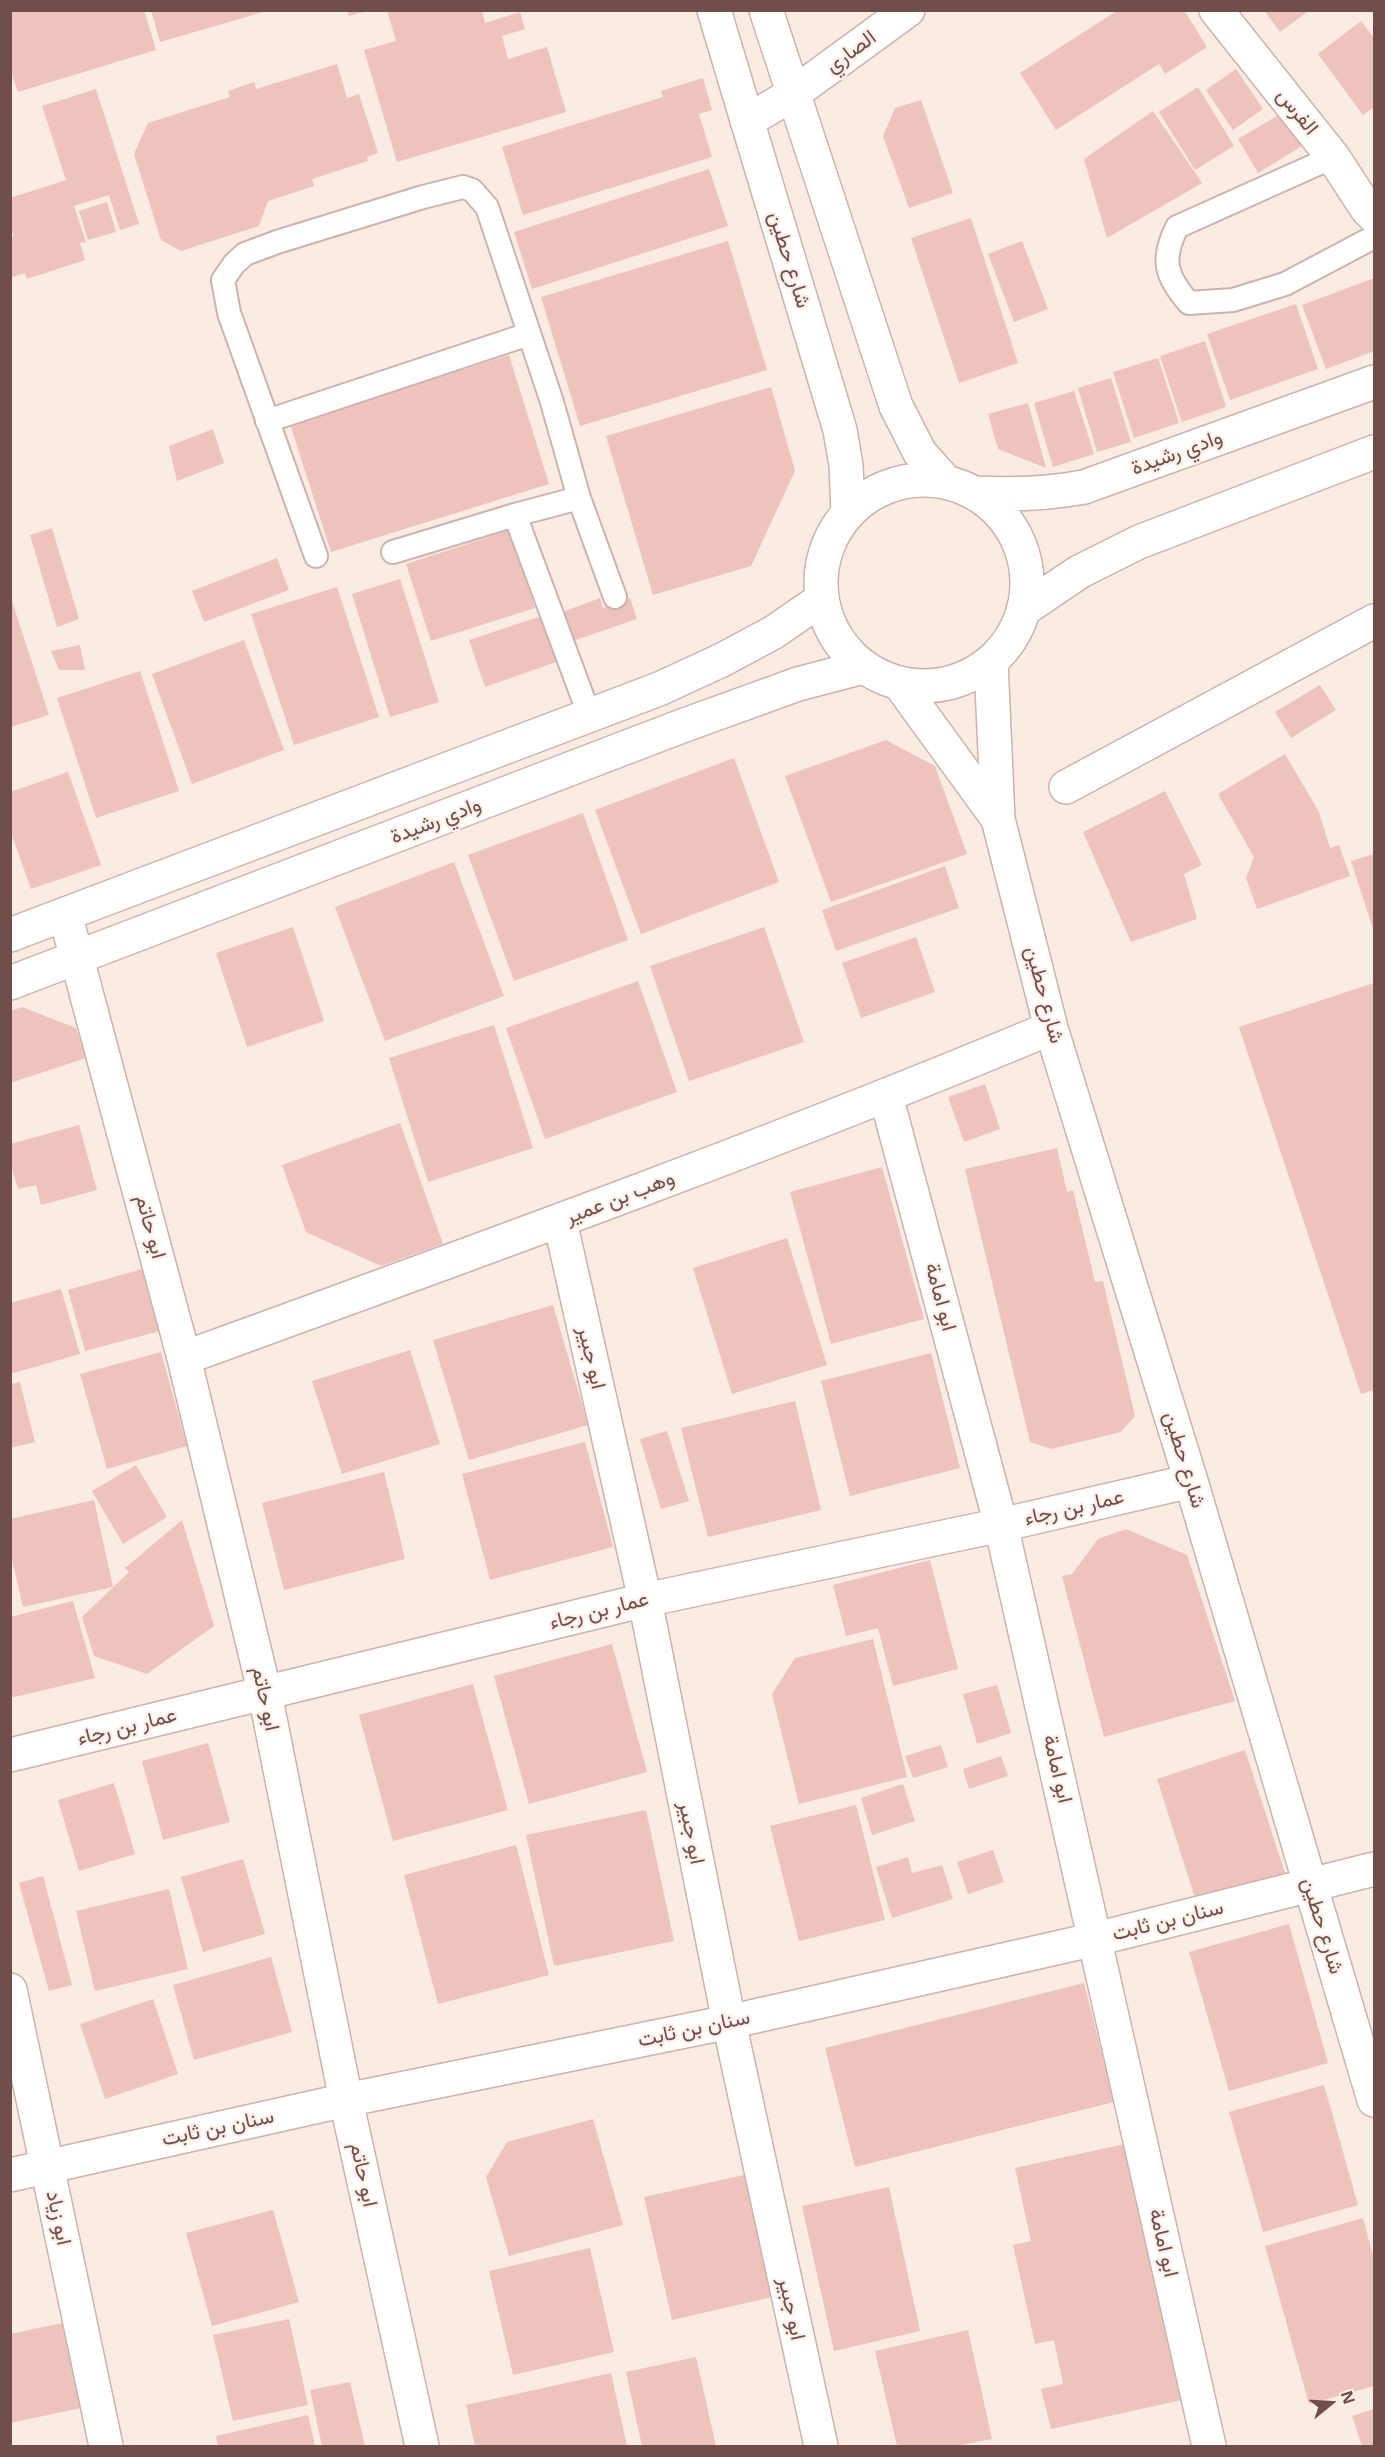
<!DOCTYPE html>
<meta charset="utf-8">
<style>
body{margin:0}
#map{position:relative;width:1385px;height:2457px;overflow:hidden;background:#faebe3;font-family:"Noto Sans",sans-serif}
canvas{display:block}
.frame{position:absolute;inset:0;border:12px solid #704e4b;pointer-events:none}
.north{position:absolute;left:1301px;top:2373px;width:60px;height:60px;-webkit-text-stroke:4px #fef0e9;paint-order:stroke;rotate:72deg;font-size:16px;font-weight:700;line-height:24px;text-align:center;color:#704e4b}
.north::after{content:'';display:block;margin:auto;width:21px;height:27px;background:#704e4b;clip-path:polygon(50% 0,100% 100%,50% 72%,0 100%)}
</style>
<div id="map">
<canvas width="1385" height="2457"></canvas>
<div class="frame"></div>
<div class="north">N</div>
</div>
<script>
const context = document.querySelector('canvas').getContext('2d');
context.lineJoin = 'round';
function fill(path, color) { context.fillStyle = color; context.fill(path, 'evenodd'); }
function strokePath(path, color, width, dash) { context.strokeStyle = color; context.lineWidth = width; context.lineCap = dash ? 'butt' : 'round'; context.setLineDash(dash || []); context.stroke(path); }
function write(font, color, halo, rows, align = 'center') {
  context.font = font + ' "Noto Sans",Vazirmatn,sans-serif'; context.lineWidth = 4.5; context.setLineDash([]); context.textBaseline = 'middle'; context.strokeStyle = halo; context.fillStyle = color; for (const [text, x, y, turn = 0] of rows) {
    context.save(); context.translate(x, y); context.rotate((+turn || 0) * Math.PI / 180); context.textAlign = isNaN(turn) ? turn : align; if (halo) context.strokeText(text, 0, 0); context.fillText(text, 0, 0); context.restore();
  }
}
fill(new Path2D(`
 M10,10H144L156,50L18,92L10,69Z
 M151,10H267V11L160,42Z
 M347,10H367V11L349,16Z
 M387,10H482L485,23L520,12L525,29L502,36L508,59L547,47L566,112L397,162L364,50L396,41Z
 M1118,10H1184L1207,47L1165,74L1159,64L1056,130L1020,73Z
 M1264,10H1310L1280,32Z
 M1361,21L1374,38V107L1363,115L1318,54Z
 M337,64L347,98L359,94L378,153L367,157L368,161L312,179L314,186L268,201L259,226L181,251L161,240L134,154L148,123L230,97L228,91L254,82L256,89Z
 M1236,69L1263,109L1233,130L1206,90Z
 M703,78L712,110L699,114L712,157L523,215L502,147L663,97L661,91Z
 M1198,87L1234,146L1195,170L1159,112Z
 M96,89L139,224L120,230L109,195L74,206L86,242L80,243L85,260L27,279L25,273L10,278V237L14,236L10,227V198L66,180L42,106Z
 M921,100L953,193L909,208L883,136L895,108Z
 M1153,111L1202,183L1107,238L1084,159Z
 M1282,113L1302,146L1258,173L1238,139Z
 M709,169L728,226L532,289L514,232Z
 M107,202L116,232L88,240L79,211Z
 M971,218L1018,363L959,383L911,238Z
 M728,241L767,370L580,426L541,297Z
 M1022,241L1048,309L1014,322L988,254Z
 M1374,278V351L1326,369L1302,305Z
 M1296,304L1318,369L1230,400L1207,334Z
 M1205,341L1226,407L1182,422L1160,356Z
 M509,355L549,484L331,552L290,424Z
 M1158,358L1179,423L1134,438L1113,372Z
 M1111,378L1131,442L1097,452L1078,388Z
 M771,387L795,471L751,566L653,595L606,436Z
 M1074,391L1094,454L1053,467L1034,403Z
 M1028,403L1046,468L998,449L988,414Z
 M213,429L224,463L177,481L169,446Z
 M52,528L79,619L57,627L30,535Z
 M510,530L535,608L431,641L406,564Z
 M277,558L289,590L204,622L192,591Z
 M400,579L439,702L390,717L352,594Z
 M337,587L379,717L294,745L251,614Z
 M10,595L49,715L10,727Z
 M600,598L603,608L630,598L637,619L567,643L557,614Z
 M547,614L562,660L485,687L469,640Z
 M244,640L284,750L192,784L152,674Z
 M80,645L85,670H59L51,651Z
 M140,671L179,791L96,818L57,698Z
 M1320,685L1336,710L1291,738L1275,712Z
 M886,740L935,766L967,854L831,902L785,776Z
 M1285,754L1319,812L1330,848L1339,845L1350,876L1257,909L1246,878L1254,857L1218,794Z
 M734,758L779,882L641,934L595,810Z
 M68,772L101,865L31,889L10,830V792Z
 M1165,791L1202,865L1184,874L1197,919L1131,942L1083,832Z
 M583,813L628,940L514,981L468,855Z
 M1374,854V932L1351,861Z
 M454,862L504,996L385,1041L335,907Z
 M945,866L959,908L836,951L822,910Z
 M293,927L324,1021L247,1047L216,953Z
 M764,927L804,1042L689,1081L650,966Z
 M916,937L935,992L861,1018L842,963Z
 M638,981L677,1092L545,1139L506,1028Z
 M1374,983V1390L1361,1394L1239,1027Z
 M22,1007L76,1028L86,1058L10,1083V1011Z
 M494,1025L533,1148L428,1182L389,1058Z
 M985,1084L1000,1129L964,1142L948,1097Z
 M400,1123L443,1244L381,1266L306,1232L282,1165Z
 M79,1125L97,1190L41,1205L36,1185L18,1189L10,1161V1144Z
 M1057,1148L1067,1192L1073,1190L1095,1282L1103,1281L1135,1416L1121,1432L1051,1449L1030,1442L965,1169Z
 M882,1167L924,1319L831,1344L790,1192Z
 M787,1238L827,1365L732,1394L693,1268Z
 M142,1269L160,1331L85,1351L68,1290Z
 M61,1289L80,1354L10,1374V1303Z
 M553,1305L588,1425L469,1460L433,1340Z
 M410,1350L440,1444L342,1474L312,1381Z
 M161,1352L187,1446L107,1469L80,1374Z
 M931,1353L960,1468L850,1496L821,1381Z
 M20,1382L35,1442L10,1448V1384Z
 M795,1401L821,1510L708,1537L681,1428Z
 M667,1431L689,1501L661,1509L640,1439Z
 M585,1442L613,1547L490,1580L462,1474Z
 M136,1465L167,1517L123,1544L92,1491Z
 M384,1472L405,1559L284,1590L262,1503Z
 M94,1500L113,1587L23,1607L10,1551V1519Z
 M182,1520L214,1626L147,1674L94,1656L82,1617L129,1572L125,1568Z
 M1126,1529L1187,1555L1235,1701L1104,1737L1062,1576L1072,1574L1098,1539Z
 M930,1560L958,1669L893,1686L878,1628L846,1636L833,1585Z
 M73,1601L95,1678L10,1698V1617Z
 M873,1639L907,1777L799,1804L772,1694L795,1658Z
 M612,1644L647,1772L529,1804L494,1676Z
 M473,1684L508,1810L393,1841L359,1715Z
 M997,1685L1011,1733L977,1744L963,1694Z
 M208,1743L230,1822L163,1840L142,1761Z
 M941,1745L948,1767L913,1778L905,1756Z
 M1245,1750L1285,1873L1196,1901L1157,1779Z
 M1001,1756L1008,1776L969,1789L963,1769Z
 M114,1783L135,1854L79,1871L58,1800Z
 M903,1784L915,1821L872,1835L861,1798Z
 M856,1805L885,1920L799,1941L770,1826Z
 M646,1810L674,1941L554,1966L526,1835Z
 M516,1845L549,1975L438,2004L404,1875Z
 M993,1850L1004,1882L968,1894L957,1862Z
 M908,1857L912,1873L942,1865L953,1899L892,1918L876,1867Z
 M243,1859L265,1934L203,1952L181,1877Z
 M43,1876L72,1985L49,1991L19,1883Z
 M169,1889L188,1969L95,1991L76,1911Z
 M1289,1924L1328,2063L1229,2091L1189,1952Z
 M271,1957L292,2032L194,2060L173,1985Z
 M1084,1983L1114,2102L855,2167L825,2048Z
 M153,1999L178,2074L105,2099L80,2024Z
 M1324,2085L1358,2205L1263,2232L1229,2112Z
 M593,2119L623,2225L509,2256L486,2177L507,2142Z
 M1129,2143L1186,2399L1051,2429L1041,2389L1063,2384L1054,2340L1035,2344L1013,2245L1031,2241L1015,2168Z
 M753,2173L781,2295L672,2320L644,2197Z
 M889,2187L920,2331L834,2351L802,2206Z
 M273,2210L299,2302L212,2326L186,2233Z
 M1363,2218L1374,2260V2386L1309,2404L1265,2246Z
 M590,2248L614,2352L513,2375L489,2271Z
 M289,2319L308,2405L233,2421L213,2335Z
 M67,2322L86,2407L10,2423V2334Z
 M968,2330L992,2439L956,2446H897L875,2351Z
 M696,2357L716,2446H642L626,2372Z
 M611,2373L627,2446H475L466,2405Z
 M350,2382L365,2446H322L310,2390Z
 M1374,2409V2446H1362L1352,2416Z
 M308,2415L315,2446H218L216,2436Z`), '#eec3bd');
const service = new Path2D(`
 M1333,157L1177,227C1161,259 1165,276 1189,303L1233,300L1285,284L1374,237
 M267,421L529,334
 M579,498L615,597
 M393,552L515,515
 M316,556L229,313L223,280L234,264L245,254L277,242L423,197L463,187L472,190L487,207L552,402L579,498L515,515L590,717`);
const minor = new Path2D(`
 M1216,10L1333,157L1367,209L1374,216
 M747,121L793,94L908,10
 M991,662L998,819L1051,1028L1191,1481L1374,2100
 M899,683L998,819
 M1066,787L1374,621
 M65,914L184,1358L265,1694L346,2100L422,2446
 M10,935L659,689L722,660L774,632L822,599
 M10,983L682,726L798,684L863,667
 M886,1096L1001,1525L1209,2446
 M560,1221L645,1600L729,2022L821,2446
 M184,1358C475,1252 766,1147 1051,1028
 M10,1755L645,1600L1001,1525L1191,1481
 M10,1990L106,2446
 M10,2175L346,2100L729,2022L1096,1939L1374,1869`);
const tertiary = new Path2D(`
 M714,10L840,430L846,465L848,512
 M766,10L896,406L920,453L946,482
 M821 583a103 103 0 1 1 206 0a103 103 0 1 1-206 0Z
 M974,493C1012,495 1047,494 1084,487L1374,382
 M1023,610L1079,572L1139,542L1374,452`);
strokePath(service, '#cdb3ad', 26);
strokePath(minor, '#cdb3ad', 36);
strokePath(tertiary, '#cdb3ad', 36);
strokePath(service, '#fff', 22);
strokePath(minor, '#fff', 33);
strokePath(tertiary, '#fff', 33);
write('21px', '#704e4b', '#fef0e9', [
 ["الصاري",851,52,-36],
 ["الفرس",1297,112,51],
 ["شارع حطين",789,260,73],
 ["وادي رشيدة",1177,453,-20],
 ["وادي رشيدة",436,821,-21],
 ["شارع حطين",1044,995,75],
 ["وهب بن عمير",620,1198,-21],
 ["ابو حاتم",150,1227,75],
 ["ابو امامة",940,1297,75],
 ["ابو جبير",591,1358,77],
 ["شارع حطين",1184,1460,73],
 ["عمار بن رجاء",1074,1508,-13],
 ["عمار بن رجاء",599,1611,-14],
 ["ابو حاتم",265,1699,78],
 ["عمار بن رجاء",127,1727,-14],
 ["ابو امامة",1057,1769,77],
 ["ابو جبير",691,1833,79],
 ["سنان بن ثابت",1168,1921,-14],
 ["شارع حطين",1322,1926,73],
 ["سنان بن ثابت",694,2029,-12],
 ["سنان بن ثابت",218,2128,-12],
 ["ابو حاتم",363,2175,78],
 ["ابو زياد",58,2218,78],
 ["ابو امامة",1163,2243,77],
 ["ابو جبير",791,2309,78]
]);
</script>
